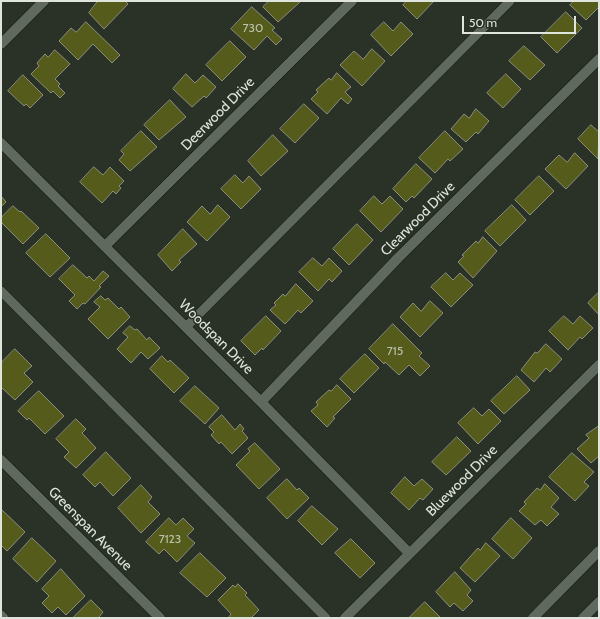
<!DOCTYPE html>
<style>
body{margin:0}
#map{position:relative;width:600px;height:619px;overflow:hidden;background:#2a3227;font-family:Cabin,sans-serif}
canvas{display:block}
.frame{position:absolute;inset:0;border:2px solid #dfe5dd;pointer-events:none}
.scale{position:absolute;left:462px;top:16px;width:114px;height:18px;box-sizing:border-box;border:2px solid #dfe5dd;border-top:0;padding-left:5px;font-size:12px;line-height:14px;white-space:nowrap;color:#dfe5dd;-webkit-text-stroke:3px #2a3227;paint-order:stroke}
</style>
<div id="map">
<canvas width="600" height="619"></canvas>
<div class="frame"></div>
<div class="scale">50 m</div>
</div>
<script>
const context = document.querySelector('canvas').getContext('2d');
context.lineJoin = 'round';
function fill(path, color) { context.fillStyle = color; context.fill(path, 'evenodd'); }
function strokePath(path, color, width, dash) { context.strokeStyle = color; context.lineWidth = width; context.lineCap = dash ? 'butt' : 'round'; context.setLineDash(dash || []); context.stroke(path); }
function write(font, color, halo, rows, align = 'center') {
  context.font = font + ' Cabin,sans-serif'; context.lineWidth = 3; context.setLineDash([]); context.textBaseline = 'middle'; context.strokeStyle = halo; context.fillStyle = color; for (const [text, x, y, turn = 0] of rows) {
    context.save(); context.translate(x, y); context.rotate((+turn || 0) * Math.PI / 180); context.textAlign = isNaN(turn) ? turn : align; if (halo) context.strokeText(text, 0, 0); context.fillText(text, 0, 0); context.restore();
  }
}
const building = new Path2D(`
 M98,1H125L128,4L104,29L89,13Z
 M269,1H301L278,22L263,7Z
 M407,1H434L417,19L403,5Z
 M574,1H599V7L586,20L570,5Z
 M252,7L275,28L272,30L282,39L276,45L267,36L254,50L231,29Z
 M566,12L582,28L557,53L541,37Z
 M86,22L120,55L112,63L93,44L78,60L59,41L71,28L76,32Z
 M384,22L393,31L401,22L413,34L391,56L371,35Z
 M230,41L246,57L222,81L206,65Z
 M524,46L545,65L530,80L509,61Z
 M372,49L385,61L362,86L340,65L354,51L363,59Z
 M55,50L70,64L55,79L60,84L58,86L65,93L60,98L53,91L51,93L31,74L39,66L37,63L45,54L48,57Z
 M337,73L351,87L345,92L352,99L348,104L341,98L327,114L311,99L318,92L316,90L329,78L331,80Z
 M186,74L195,83L203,75L216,87L206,98L204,96L192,107L173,89Z
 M506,74L521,89L503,108L487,93Z
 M23,75L43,95L30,108L26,104L24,106L8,91Z
 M170,100L186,117L159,140L144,125Z
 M304,104L319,118L295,143L280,129Z
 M476,109L489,121L478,134L476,132L466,142L451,129L464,114L469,118Z
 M591,125L599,132L598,159L578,139Z
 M141,131L157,147L130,171L119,160L124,154L121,151Z
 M445,131L463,149L450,161L448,159L435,173L419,158Z
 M273,135L288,151L261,176L248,161Z
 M575,153L588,166L566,189L545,169L559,155L567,162Z
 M416,164L432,179L414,198L412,196L406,202L393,189Z
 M94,167L103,175L110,167L124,181L119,186L121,188L116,194L113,191L102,203L80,182Z
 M235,175L243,183L249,176L261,189L241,209L221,189Z
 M539,176L554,191L530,215L515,200Z
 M1,196L6,202L1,207Z
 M374,196L382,204L390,196L403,209L381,232L360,211Z
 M218,205L230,217L207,241L187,222L202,206L210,214Z
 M512,205L526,220L500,246L485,231Z
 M13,206L20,212L21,211L39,228L23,244L1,222V218Z
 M357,224L373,240L349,265L333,249Z
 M183,229L197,244L179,260L181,262L172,271L158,255Z
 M46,234L70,258L50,277L26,253Z
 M483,237L497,251L473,278L458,262L464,256L462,255L476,241L478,243Z
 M313,258L322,266L329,258L342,271L332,282L329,279L318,291L299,272Z
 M73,265L87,278L89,276L94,281L103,271L109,276L99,286L101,287L85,304L83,303L77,309L69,301L75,295L59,279Z
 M446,273L453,280L460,273L473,285L451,307L431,287Z
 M296,284L313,301L301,313L298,310L285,324L270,310L276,305L274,303L283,294L285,296Z
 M599,292V315L588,303Z
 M101,296L105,300L108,298L119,309L121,307L130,317L108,339L88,319L100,307L94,302Z
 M430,301L443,313L420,337L400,317L413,303L421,311Z
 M266,316L281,331L263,350L262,348L255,355L241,341Z
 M564,316L573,324L580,316L593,328L582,339L580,337L568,350L549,331Z
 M393,324L422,353L419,356L430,366L420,376L409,365L399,375L385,362L384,364L369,349Z
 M130,326L135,330L137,329L147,340L149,337L160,348L148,359L141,352L131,363L117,349L128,337L123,333Z
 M546,344L562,359L550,372L546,368L534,382L521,370L535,352L537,353Z
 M15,349L32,366L24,373L33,382L15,400L2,388L1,389V363Z
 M365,354L379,368L354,393L340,379Z
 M162,356L168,362L170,360L189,378L174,393L150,369Z
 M517,376L530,390L504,414L491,401Z
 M337,385L351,399L333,417L335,418L327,427L311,411L318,405L316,402L329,390L331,391Z
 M195,386L219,408L205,424L180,401Z
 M39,391L64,416L45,434L29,418L27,420L18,411Z
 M474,408L482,416L489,409L501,421L478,444L458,423Z
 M222,415L235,430L240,424L244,429L242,431L248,438L232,454L221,442L219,444L211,435L214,432L209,427Z
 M76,419L86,429L82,433L96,448L76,468L64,457L69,452L56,439Z
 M599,426V456L591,463L577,449L589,438L586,435Z
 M457,437L471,451L446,475L432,462Z
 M255,443L280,469L259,489L236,465L250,451L248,449Z
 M106,452L131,478L113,496L100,482L95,487L83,475Z
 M572,453L594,472L584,482L589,486L575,501L549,477Z
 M405,477L414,486L422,479L433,489L423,500L420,498L409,510L391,493Z
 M287,479L297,490L299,488L309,498L287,519L267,498Z
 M545,484L559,498L551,507L559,514L547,526L541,520L535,525L519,511L526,504L524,502L537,488L540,490Z
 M141,485L152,497L148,502L160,514L141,533L118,508Z
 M312,506L338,529L322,545L298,521Z
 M1,509L25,532L7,551L1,545Z
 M169,518L176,525L183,518L194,529L187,536L195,543L177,562L164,549L159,554L146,542Z
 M511,518L532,538L513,559L492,539Z
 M32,538L56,561L37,582L13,559Z
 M351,539L375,563L360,578L335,553Z
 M486,543L500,556L475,582L460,568L478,548L480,550Z
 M200,553L226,578L207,597L180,573Z
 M61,569L85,596L66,615L58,607L52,613L42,603L49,596L42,589Z
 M455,572L471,590L467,595L473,601L463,611L454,603L450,607L436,592Z
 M238,584L247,593L245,595L259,610L251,618H228L231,614L218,600L233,585L235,587Z
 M91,600L103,612L99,617L100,618H73Z
 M425,602L441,618H409Z`);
fill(building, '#555b1b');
strokePath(building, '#8b8e7f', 1);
const lane = new Path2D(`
 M1,291L326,618
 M186,327L510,1
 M1,615L4,618`);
const street = new Path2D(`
 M1,44L44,1
 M1,143L261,402L409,553
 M105,246L352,1
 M261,402L398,258L599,59
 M345,618L599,365`);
const secondary = new Path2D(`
 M1,460L160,618
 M533,618L599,551
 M583,618L599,602`);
strokePath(lane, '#12190f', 10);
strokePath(street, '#12190f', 11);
strokePath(secondary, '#12190f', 11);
strokePath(lane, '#60695d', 9);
strokePath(street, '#60695d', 10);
strokePath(secondary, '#60695d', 10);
write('12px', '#bcc2ac', null, [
 ["730",253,28],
 ["715",395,351],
 ["7123",170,539]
]);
write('14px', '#dfe5dd', '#2a3227', [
 ["Deerwood Drive",218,114,-45],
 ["Clearwood Drive",418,219,-45],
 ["Woodspan Drive",216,337,45],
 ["Bluewood Drive",462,481,-45],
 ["Greenspan Avenue",90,529,45]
]);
</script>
